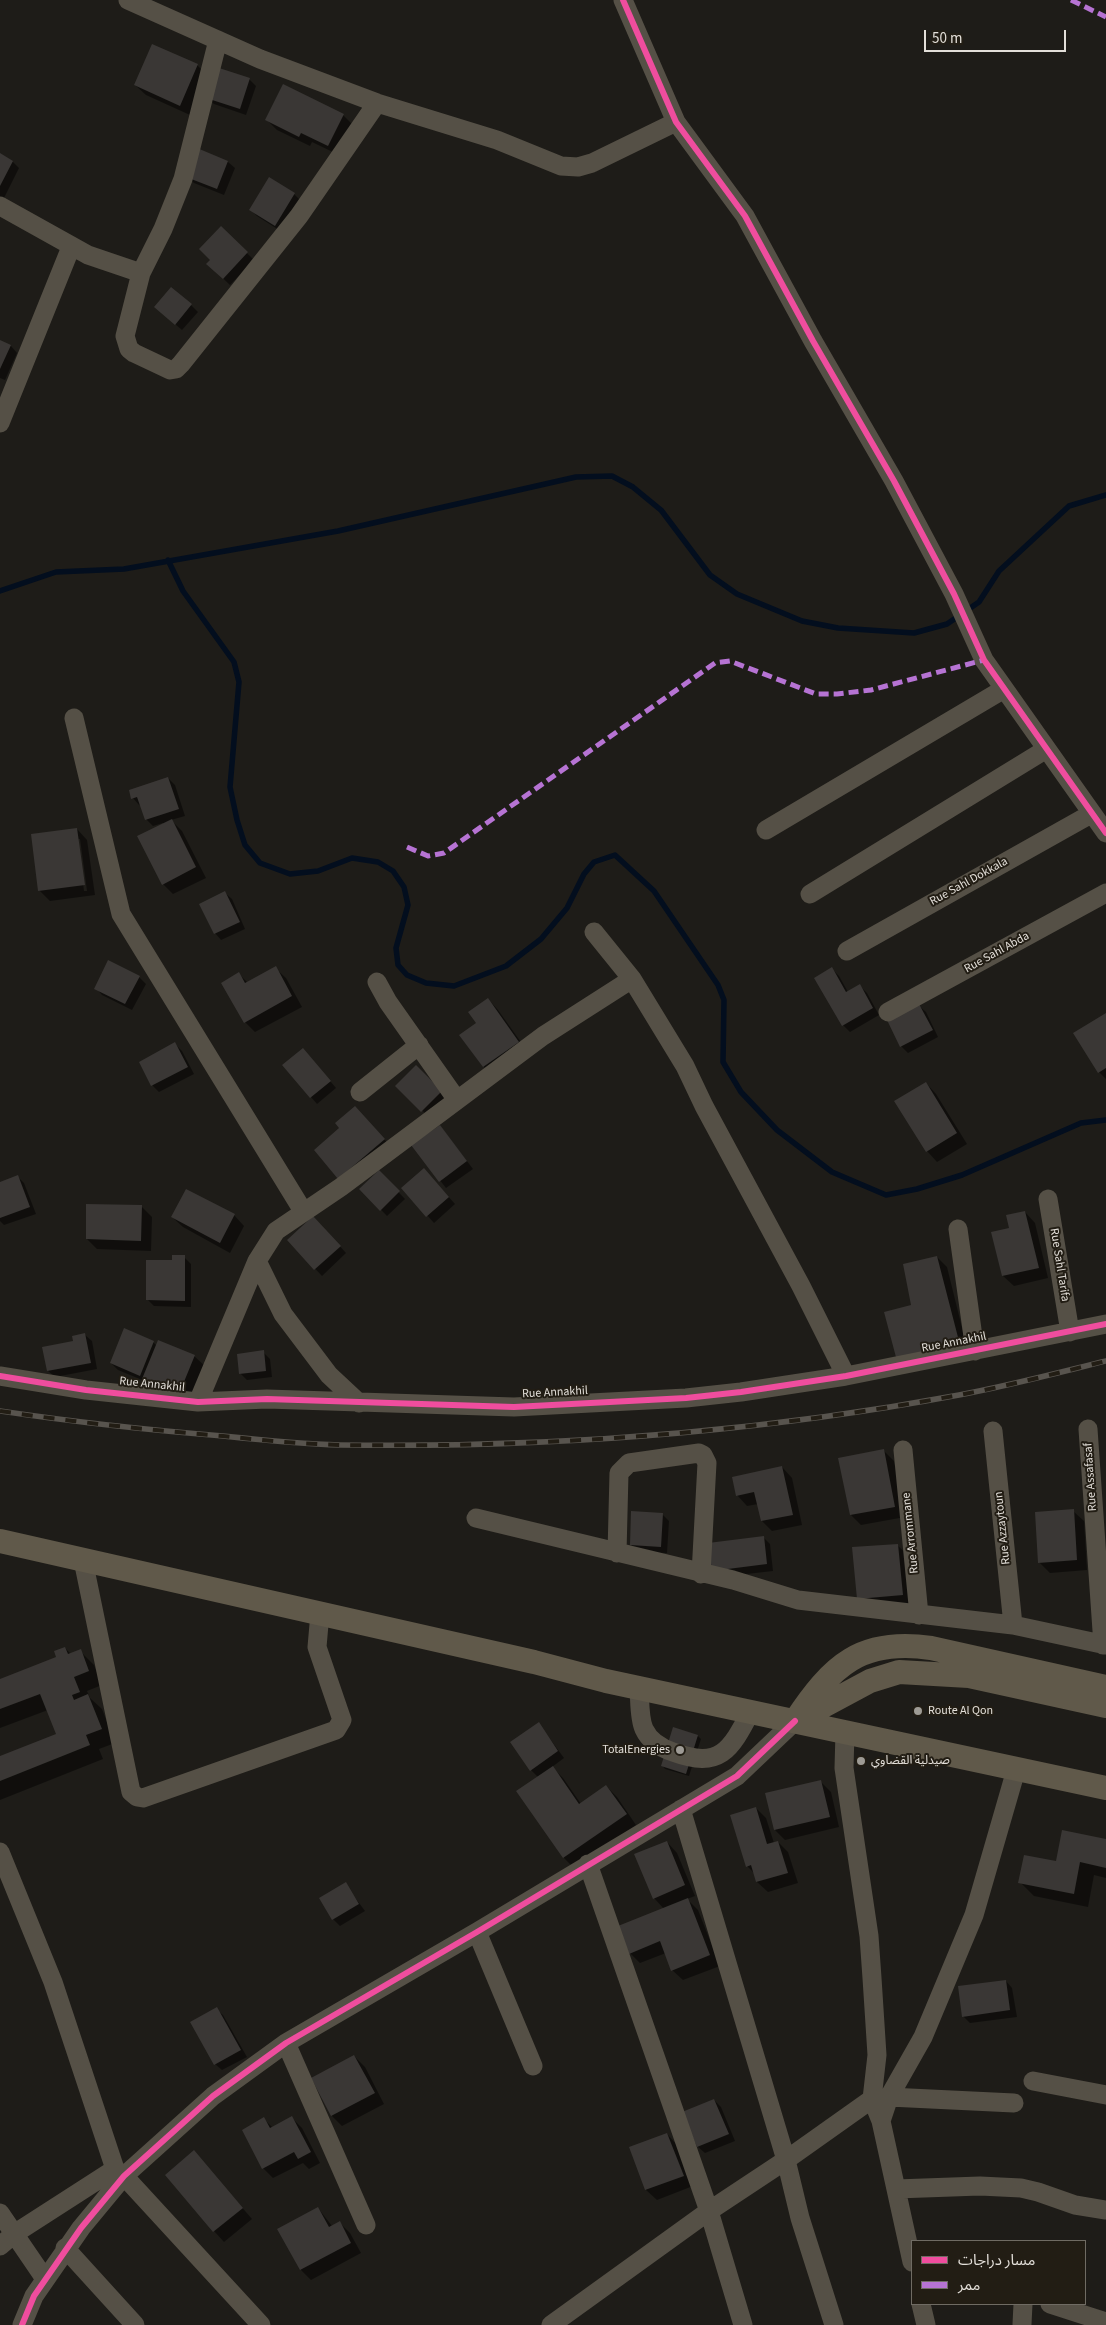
<!DOCTYPE html>
<meta charset="utf-8">
<style>
body{margin:0}
#map{position:relative;width:1106px;height:2325px;overflow:hidden;background:#1e1c18;font-family:"Source Sans 3","Noto Sans Arabic",sans-serif}
canvas{display:block}
.legend{position:absolute;left:911px;top:2240px;width:175px;height:65px;box-sizing:border-box;background:#221d14;border:1px solid #6f6b63;margin:0;padding:6px 9px;list-style:none;font-size:15px;color:#e3dfd9}
.legend li{display:flex;align-items:center;gap:10px;height:25px}
.legend b{width:25px;border:1px solid #6f6b63}
.scale{position:absolute;left:924px;top:30px;width:142px;height:22px;box-sizing:border-box;border:2px solid #e3dfd9;border-top:0;padding-left:6px;font-size:15px;line-height:18px;white-space:nowrap;color:#e3dfd9;-webkit-text-stroke:4px #221d14;paint-order:stroke}
</style>
<div id="map">
<canvas width="1106" height="2325"></canvas>
<ul class="legend">
<li><b style="height:6px;background:#ef4d9e"></b>مسار دراجات</li>
<li><b style="height:6px;background:#b673d3"></b>ممر</li>
</ul>
<div class="scale">50 m</div>
</div>
<script>
const context = document.querySelector('canvas').getContext('2d');
context.lineJoin = 'round';
function fill(path, color) { context.fillStyle = color; context.fill(path, 'evenodd'); }
function strokePath(path, color, width, dash) { context.strokeStyle = color; context.lineWidth = width; context.lineCap = dash ? 'butt' : 'round'; context.setLineDash(dash || []); context.stroke(path); }
function write(font, color, halo, rows, align = 'center') {
  context.font = font + ' "Source Sans 3","Noto Sans Arabic",sans-serif'; context.lineWidth = 4; context.setLineDash([]); context.textBaseline = 'middle'; context.strokeStyle = halo; context.fillStyle = color; for (const [text, x, y, turn = 0] of rows) {
    context.save(); context.translate(x, y); context.rotate((+turn || 0) * Math.PI / 180); context.textAlign = isNaN(turn) ? turn : align; if (halo) context.strokeText(text, 0, 0); context.fillText(text, 0, 0); context.restore();
  }
}
fill(new Path2D(`
 M197,65L208,76L190,115L146,95L135,85Z
 M249,79L256,86L246,115L214,104L207,97Z
 M343,115L354,126L339,155L312,142L310,146L277,130L267,120Z
 M198,149L228,162L235,168L224,195L194,183L187,176Z
 M0,155L13,162L19,168L3,200L0,198Z
 M269,178L294,194L301,201L282,232L257,216L250,209Z
 M221,228L254,260L230,285L208,264L212,260Z
 M191,305L198,312L182,330L155,307Z
 M0,341L11,346L17,353L5,380L0,378Z
 M168,778L175,785L185,816L171,820L182,831L206,878L173,894L163,884V823L153,826L146,819L141,804L139,805L133,798Z
 M77,829L87,840L95,895L50,901L39,890ZM78,839H80L87,891H84Z
 M225,893L232,899L245,929L221,940L215,933Z
 M275,968L286,978L302,1007L255,1032L245,1022L239,974L248,983Z
 M832,969L839,976L848,992L860,986L867,993L879,1015L850,1032L843,1025Z
 M139,977L146,984L132,1010L102,995L96,988Z
 M488,999L498,1010L528,1052L494,1077L483,1066L478,1023Z
 M919,1006L926,1012L938,1037L908,1053L901,1046Z
 M1106,1014V1079L1099,1072L1075,1033Z
 M175,1044L182,1051L194,1074L159,1092L153,1086L140,1062Z
 M310,1057L336,1088L317,1104L311,1097Z
 M416,1067L447,1099L429,1117L397,1086Z
 M926,1083L936,1094L967,1144L937,1162L927,1151Z
 M365,1118L394,1150L349,1188L315,1150Z
 M440,1126L473,1169L446,1188L413,1146Z
 M379,1172L405,1199L387,1216L361,1189Z
 M430,1176L455,1204L434,1223L403,1188Z
 M18,1177L24,1183L36,1214L4,1225L0,1221V1183Z
 M142,1207L152,1217L151,1251L97,1249L87,1239Z
 M1025,1212L1035,1223L1048,1278L1014,1286L1003,1276L993,1233L1011,1229Z
 M234,1215L244,1226L230,1253L183,1227L172,1217Z
 M320,1224L346,1253L322,1276L288,1240Z
 M184,1257L191,1264V1307L154,1306L148,1300L174,1261Z
 M937,1257L947,1267L969,1356L913,1306Z
 M85,1335L92,1341L97,1369L55,1377L48,1371Z
 M153,1342L157,1346L194,1356L205,1366L190,1403L154,1389L147,1382L118,1370L111,1363Z
 M263,1352L270,1359L272,1377L247,1380L240,1373Z
 M883,1450L894,1461L905,1517L861,1525L851,1515Z
 M782,1467L792,1478L802,1525L772,1531L762,1521L758,1504L747,1506L737,1495Z
 M1073,1511L1084,1521L1087,1570L1050,1573L1039,1562Z
 M662,1514L669,1521L667,1553L638,1552L631,1545Z
 M763,1537L770,1544L773,1571L720,1577L713,1570Z
 M897,1545L908,1555L912,1605L858,1598Z
 M65,1648L71,1654L80,1651L94,1665L102,1685L87,1691L90,1698L102,1709L115,1743L99,1749L103,1759L0,1800V1757L57,1735L48,1710L0,1728V1680L58,1658Z
 M539,1724L564,1758L552,1767L563,1778L581,1804L606,1786L617,1797L636,1825L574,1868L564,1858L518,1791L538,1777L531,1770Z
 M698,1736L701,1739L689,1776L665,1769L662,1765Z
 M820,1781L831,1792L839,1827L785,1840L775,1830Z
 M756,1808L766,1818L774,1843L778,1842L788,1852L798,1883L768,1892L757,1882L755,1874L747,1866Z
 M1106,1841V1878L1094,1875L1088,1907L1034,1896L1020,1882L1057,1863Z
 M667,1842L677,1853L695,1896L687,1899L698,1910L720,1966L683,1980L672,1970L666,1953L640,1963L630,1953L664,1909L654,1898Z
 M345,1884L365,1911L340,1926L333,1919Z
 M1006,1981L1012,1988L1017,2017L970,2023L963,2016Z
 M216,2009L223,2015L247,2057L222,2070L215,2064Z
 M354,2056L365,2067L384,2104L342,2126L332,2116Z
 M714,2100L721,2107L735,2141L705,2153L698,2147L684,2112Z
 M292,2118L302,2128L320,2163L309,2169L303,2163L273,2178L263,2168L264,2119L273,2128Z
 M667,2134L677,2145L693,2186L657,2200L646,2190L630,2148Z
 M194,2152L252,2219L224,2242L214,2231Z
 M318,2208L332,2226L339,2222L350,2233L361,2253L311,2280L301,2270L279,2229Z`), '#0007');
strokePath(new Path2D(`
 M168,560L183,591L234,662L239,682L230,787L237,820L245,845L260,863L290,874L318,871L352,858L378,862L393,871L404,887L408,905L396,948L398,965L407,975L426,983L454,986L506,966L541,939L567,908L584,874L594,862L615,855L654,891L718,985L724,1000L723,1062L741,1092L777,1130L832,1172L886,1195L917,1189L962,1175L1081,1123L1106,1120
 M0,591L56,572L124,569L338,531L576,477L612,476L633,487L661,510L710,575L737,594L802,621L838,628L914,633L947,624L979,602L999,571L1069,506L1106,495`), '#030e1e', 5.5);
fill(new Path2D(`
 M152,44L198,64L180,106L134,85Z
 M216,67L250,78L240,109L206,98Z
 M283,84L344,114L328,146L301,133L299,137L265,120Z
 M197,148L228,161L217,189L186,177Z
 M0,153L13,161L0,186Z
 M269,177L295,193L275,226L249,210Z
 M221,226L248,252L223,279L206,264L210,260L199,249Z
 M171,287L192,304L175,325L154,307Z
 M0,340L11,345L0,369Z
 M168,777L179,809L145,820L137,797L131,799L129,790Z
 M172,819L196,867L162,885L137,836Z
 M77,828L85,885L38,891L31,834Z
 M225,891L240,922L214,934L199,904Z
 M108,960L140,976L125,1004L94,989Z
 M276,966L292,996L244,1023L221,983L239,972L245,983Z
 M832,967L846,992L860,984L873,1008L842,1026L814,978Z
 M488,998L519,1042L483,1067L459,1035L476,1023L468,1012Z
 M919,1004L933,1030L900,1047L887,1020Z
 M1106,1013V1068L1098,1073L1073,1033Z
 M175,1042L188,1067L151,1086L139,1062Z
 M303,1048L331,1081L310,1098L282,1065Z
 M416,1065L442,1091L421,1112L395,1086Z
 M926,1082L957,1133L926,1152L894,1101Z
 M355,1106L385,1139L338,1179L314,1150L339,1128L335,1123Z
 M440,1125L467,1161L439,1182L411,1145Z
 M424,1168L449,1197L426,1217L401,1188Z
 M379,1170L400,1191L380,1211L359,1189Z
 M18,1175L30,1207L0,1218V1182Z
 M186,1189L235,1214L220,1243L171,1217Z
 M86,1204L142,1205L141,1241L86,1239Z
 M1025,1211L1039,1268L1002,1276L991,1232L1009,1228L1006,1215Z
 M313,1216L341,1246L314,1270L287,1240Z
 M172,1255H185V1301L146,1300V1260H172Z
 M937,1256L960,1345L897,1361L884,1312L911,1305L903,1264Z
 M124,1328L154,1341L140,1376L110,1363Z
 M85,1333L91,1363L47,1371L42,1347L73,1341L72,1336Z
 M158,1340L195,1355L179,1394L142,1379Z
 M264,1350L266,1371L239,1374L237,1354Z
 M884,1449L895,1507L850,1515L838,1458Z
 M782,1466L793,1515L761,1521L754,1492L736,1496L732,1477Z
 M1074,1509L1077,1560L1038,1563L1035,1512Z
 M631,1511L663,1513L661,1547L630,1545Z
 M764,1536L767,1564L712,1571L708,1543Z
 M898,1544L903,1595L857,1599L852,1547Z
 M65,1647L68,1654L81,1649L89,1671L74,1677L80,1692L72,1695L74,1700L88,1694L102,1729L86,1735L90,1745L0,1781V1756L56,1734L40,1694L0,1709V1679L56,1657L54,1651Z
 M539,1722L558,1751L530,1771L510,1742Z
 M673,1727L698,1735L686,1774L661,1766Z
 M553,1766L579,1804L606,1785L627,1814L563,1858L516,1791Z
 M821,1780L830,1817L774,1830L765,1793Z
 M756,1807L767,1844L778,1841L788,1873L756,1882L751,1865L746,1867L730,1815Z
 M1062,1830L1106,1839V1868L1080,1862L1074,1894L1018,1883L1024,1855L1056,1861Z
 M667,1841L685,1885L653,1899L634,1854Z
 M346,1882L359,1904L332,1920L319,1898Z
 M688,1898L710,1955L671,1971L660,1941L629,1954L618,1926Z
 M1006,1980L1010,2010L962,2017L958,1986Z
 M217,2007L241,2050L214,2065L190,2022Z
 M354,2055L375,2093L331,2116L311,2078Z
 M714,2099L729,2134L697,2147L682,2112Z
 M292,2116L311,2152L298,2159L294,2152L262,2169L242,2130L264,2117L270,2128Z
 M667,2133L684,2176L645,2190L629,2147Z
 M194,2150L243,2208L213,2232L165,2175Z
 M318,2207L329,2227L340,2221L351,2243L300,2270L277,2229Z`), '#3a3735');
strokePath(new Path2D(`
 M128,0L260,59L377,103L497,140L561,166L578,167L592,163L676,122
 M623,0L676,122L745,216L813,341L894,481L954,594L984,660L1106,833
 M218,40L183,179L163,229L141,273L125,336L129,349L134,353L170,370L176,369L181,364L299,216L377,103
 M0,206L88,255L141,273
 M0,423L71,247
 M74,718L121,914L303,1211
 M766,830L1004,689
 M810,894L1045,750
 M594,932L632,979L685,1066L704,1106L801,1286L846,1376
 M847,951L1091,814
 M377,982L388,1002L457,1100
 M888,1012L1106,893
 M360,1092L419,1045
 M1048,1199L1070,1332
 M958,1229L975,1351
 M257,1261L283,1314L329,1375L359,1403
 M0,1376L86,1390L198,1402L267,1399L514,1407L686,1398L741,1392L846,1376L1106,1324
 M198,1402L257,1261L276,1231L341,1187L543,1036L632,979
 M1088,1429L1103,1645
 M993,1431L1013,1625
 M903,1450L919,1615
 M476,1518L733,1580L798,1600L1013,1625L1106,1645
 M617,1553L619,1473L629,1463L699,1453L703,1455L707,1463L701,1574
 M83,1560L131,1792L137,1797L143,1798L336,1730L342,1720L317,1647L320,1613
 M639,1688C640,1700 639,1718 644,1729C650,1742 661,1748 673,1752C720,1769 730,1751 751,1711
 M845,1732L844,1768L869,1936L872,1978L877,2055L872,2099L881,2121L912,2262
 M681,1809L786,2160L800,2218L834,2325
 M0,1852L53,1982L115,2169
 M588,1864L709,2211L743,2325
 M477,1932L533,2066
 M286,2043L366,2225
 M1033,2081L1106,2095
 M889,2097L1014,2103
 M881,2121L889,2097L923,2037L974,1915L1016,1770
 M896,2189L980,2186L1021,2188L1038,2192L1075,2205L1106,2210
 M0,2213L45,2279
 M0,2246L14,2234L115,2169L124,2176L261,2325
 M65,2248L135,2325
 M921,2304L926,2325
 M1050,2304L1106,2322
 M1022,2324L1023,2304
 M22,2325L34,2296L81,2228L124,2176L213,2096L286,2043L477,1932L737,1776L795,1721
 M551,2325L709,2211L786,2160L872,2099`), '#555046', 19);
strokePath(new Path2D(`
 M0,1541L534,1662L606,1681L1106,1788
 M801,1718L870,1681L899,1672L969,1676L1106,1706
 M795,1721C832,1665 861,1638 931,1648L1106,1687`), '#60594a', 24);
const rail = new Path2D(`
 M0,1411C74,1422 148,1430 223,1436C261,1440 301,1444 340,1445C547,1448 755,1433 959,1395C1008,1386 1057,1373 1106,1361`);
strokePath(rail, '#58544e', 5.5);
strokePath(rail, '#221d14', 4, [11]);
strokePath(new Path2D(`
 M1071,0L1106,17
 M407,847L428,856L444,853L715,663L730,661L816,694H837L871,690L984,660`), '#b673d3', 5, [10, 5]);
strokePath(new Path2D(`
 M623,0L676,122L745,216L813,341L894,481L954,594L984,660L1106,833
 M0,1376L86,1390L198,1402L267,1399L514,1407L686,1398L741,1392L846,1376L1106,1324
 M22,2325L34,2296L81,2228L124,2176L213,2096L286,2043L477,1932L737,1776L795,1721`), '#ef4d9e', 6);
for (const [x, y, r, color] of [
 [918,1711,5,"#9e9b95"],
 [680,1750,5,"#9e9b95"],
 [861,1761,5,"#9e9b95"]
]) { const dot = new Path2D(); dot.arc(x, y, r, 0, 2 * Math.PI); context.fillStyle = color; context.fill(dot); strokePath(dot, '#221d14', 2); }
write('12px', '#e3dfd9', '#221d14', [
 ["Rue Sahl Dokkala",969,882,-29],
 ["Rue Sahl Abda",997,953,-29],
 ["Rue Sahl Tarifa",1059,1265,81],
 ["Rue Annakhil",954,1343,-11],
 ["Rue Annakhil",152,1385,6],
 ["Rue Annakhil",555,1393,-3],
 ["Rue Assafasaf",1091,1477,-94],
 ["Rue Azzaytoun",1003,1528,-96],
 ["Rue Arrommane",911,1533,-96]
]);
write('12px', '#e3dfd9', '#221d14', [
 ["Route Al Qon",928,1711],
 ["TotalEnergies",670,1750,"right"],
 ["صيدلية القضاوي",871,1761]
], 'left');
</script>
